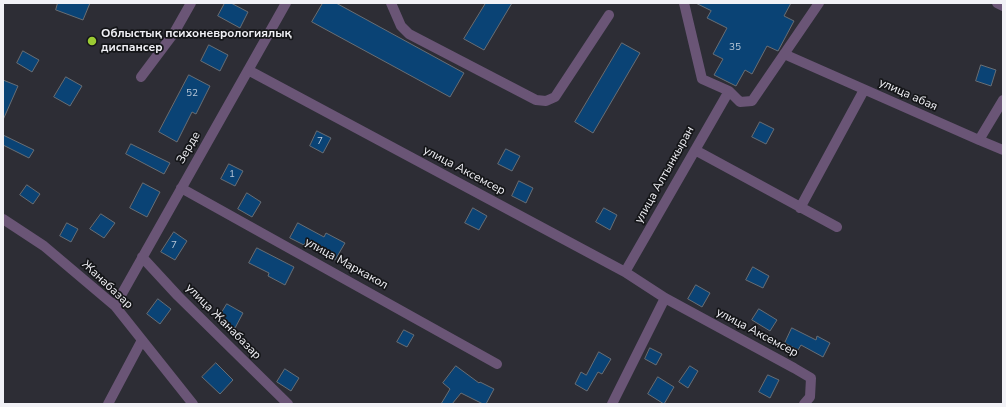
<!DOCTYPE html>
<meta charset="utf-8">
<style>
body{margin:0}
#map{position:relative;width:1006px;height:407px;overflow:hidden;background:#2d2d35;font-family:"Nunito Sans",sans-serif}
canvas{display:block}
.frame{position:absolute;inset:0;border:4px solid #f1f1f6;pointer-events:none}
</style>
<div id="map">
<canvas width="1006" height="407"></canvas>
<div class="frame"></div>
</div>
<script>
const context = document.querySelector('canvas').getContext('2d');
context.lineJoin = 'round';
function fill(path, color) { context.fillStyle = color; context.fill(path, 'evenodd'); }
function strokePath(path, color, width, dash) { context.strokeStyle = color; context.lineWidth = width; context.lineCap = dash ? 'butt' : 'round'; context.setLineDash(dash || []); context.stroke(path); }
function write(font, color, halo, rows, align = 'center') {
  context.font = font + ' "Nunito Sans",sans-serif'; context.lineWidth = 3.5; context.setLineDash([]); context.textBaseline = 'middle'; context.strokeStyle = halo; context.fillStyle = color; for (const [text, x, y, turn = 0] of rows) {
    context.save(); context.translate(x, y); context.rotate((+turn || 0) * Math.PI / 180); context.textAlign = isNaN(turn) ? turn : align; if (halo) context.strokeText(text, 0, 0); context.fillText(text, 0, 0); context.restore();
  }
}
const building = new Path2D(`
 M58,3H90L83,20L56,10Z
 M225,3H231L248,12L240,28L218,16Z
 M323,3H336L464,73L450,97L312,22Z
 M486,3H512L484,50L464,39Z
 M696,3H791L784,16L794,21L778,51L767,46L752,74L745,70L736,86L714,75L723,59L713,54L727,28L707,18L711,11Z
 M622,43L640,53L593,133L575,122Z
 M209,45L228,55L220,71L201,61Z
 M23,51L39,60L32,72L17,63Z
 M981,65L996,70L991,86L976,81Z
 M189,75L210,86L196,114L192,112L177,142L159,132Z
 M66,77L82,86L70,106L54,97Z
 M3,80L18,86L3,120Z
 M760,122L774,129L766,144L752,137Z
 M317,131L331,138L323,153L310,146Z
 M3,135L34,150L29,158L3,145Z
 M131,144L170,163L164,174L126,154Z
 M506,149L520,156L512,171L498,164Z
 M229,164L243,171L235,186L221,179Z
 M519,181L533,188L526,203L512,196Z
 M143,183L160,192L147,217L130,208Z
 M27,185L40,194L33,204L20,195Z
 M247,193L261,202L252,217L238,209Z
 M473,208L487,216L479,230L465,223Z
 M604,208L617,215L610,230L596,222Z
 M101,214L115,223L104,238L90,229Z
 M67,223L78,229L71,242L60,236Z
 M298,223L324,237L326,233L345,243L335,260L305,243L304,245L290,238Z
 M174,232L187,241L175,260L161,252Z
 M257,248L294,267L285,285L268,276L269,273L249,263Z
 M753,267L769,276L763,288L746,280Z
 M696,285L710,293L702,307L688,299Z
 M158,299L171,309L160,324L147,314Z
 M227,304L243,313L235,328L218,319Z
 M759,309L777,320L770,331L752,320Z
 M792,328L816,340L817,336L830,343L823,357L801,345L798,350L785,343Z
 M404,330L414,335L407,347L397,342Z
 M650,348L662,354L656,365L645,359Z
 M599,352L611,359L602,374L598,372L587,391L575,384L581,372L586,375Z
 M216,363L233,380L220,394L202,377Z
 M456,366L479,383L480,382L494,389L486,404H483L461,393L452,404H441L450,389L443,383Z
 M690,366L698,371L688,388L679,382Z
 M285,369L299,378L291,391L277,382Z
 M768,375L779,380L770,398L759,392Z
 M658,377L674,387L664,404L648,394Z`);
fill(building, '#0a4375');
strokePath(building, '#686e75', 1);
strokePath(new Path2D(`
 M391,3L401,26L409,34L536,100L546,101L555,97L609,15
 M684,3L702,79L729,91L740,102L752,101L819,3
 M997,3L1003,6
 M784,54L979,140L1003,100
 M248,70L625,272L665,298L794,368L811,378L810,397L804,404
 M141,77L174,33L191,3
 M979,140L1003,150
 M695,150L837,227
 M181,188L497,364
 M800,208L864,90
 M3,219L44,246L115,306L193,404
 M142,257L178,296L288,404
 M625,272L729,91
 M115,306L286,3
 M108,404L142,340
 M612,404L665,298`), '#6a5576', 10);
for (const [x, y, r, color] of [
 [92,41,5,"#9bcb33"]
]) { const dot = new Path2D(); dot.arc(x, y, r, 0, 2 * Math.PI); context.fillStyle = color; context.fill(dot); strokePath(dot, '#151619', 1.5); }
write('10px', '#b7c6d6', null, [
 ["35",735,48],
 ["52",192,94],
 ["7",320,142],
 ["1",232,175],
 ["7",174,246]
]);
write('bold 12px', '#f1f1f6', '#151619', [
 ["Облыстық психоневрологиялық",101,34],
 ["диспансер",101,48]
], 'left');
write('12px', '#f1f1f6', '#151619', [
 ["улица абая",908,95,24],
 ["Зерде",189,148,-60],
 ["улица Аксемсер",464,171,28],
 ["улица Алтынкыран",665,175,-61],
 ["улица Маркакол",346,264,29],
 ["Жанабазар",107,285,43],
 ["улица Жанабазар",223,322,45],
 ["улица Аксемсер",757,333,28]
]);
</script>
